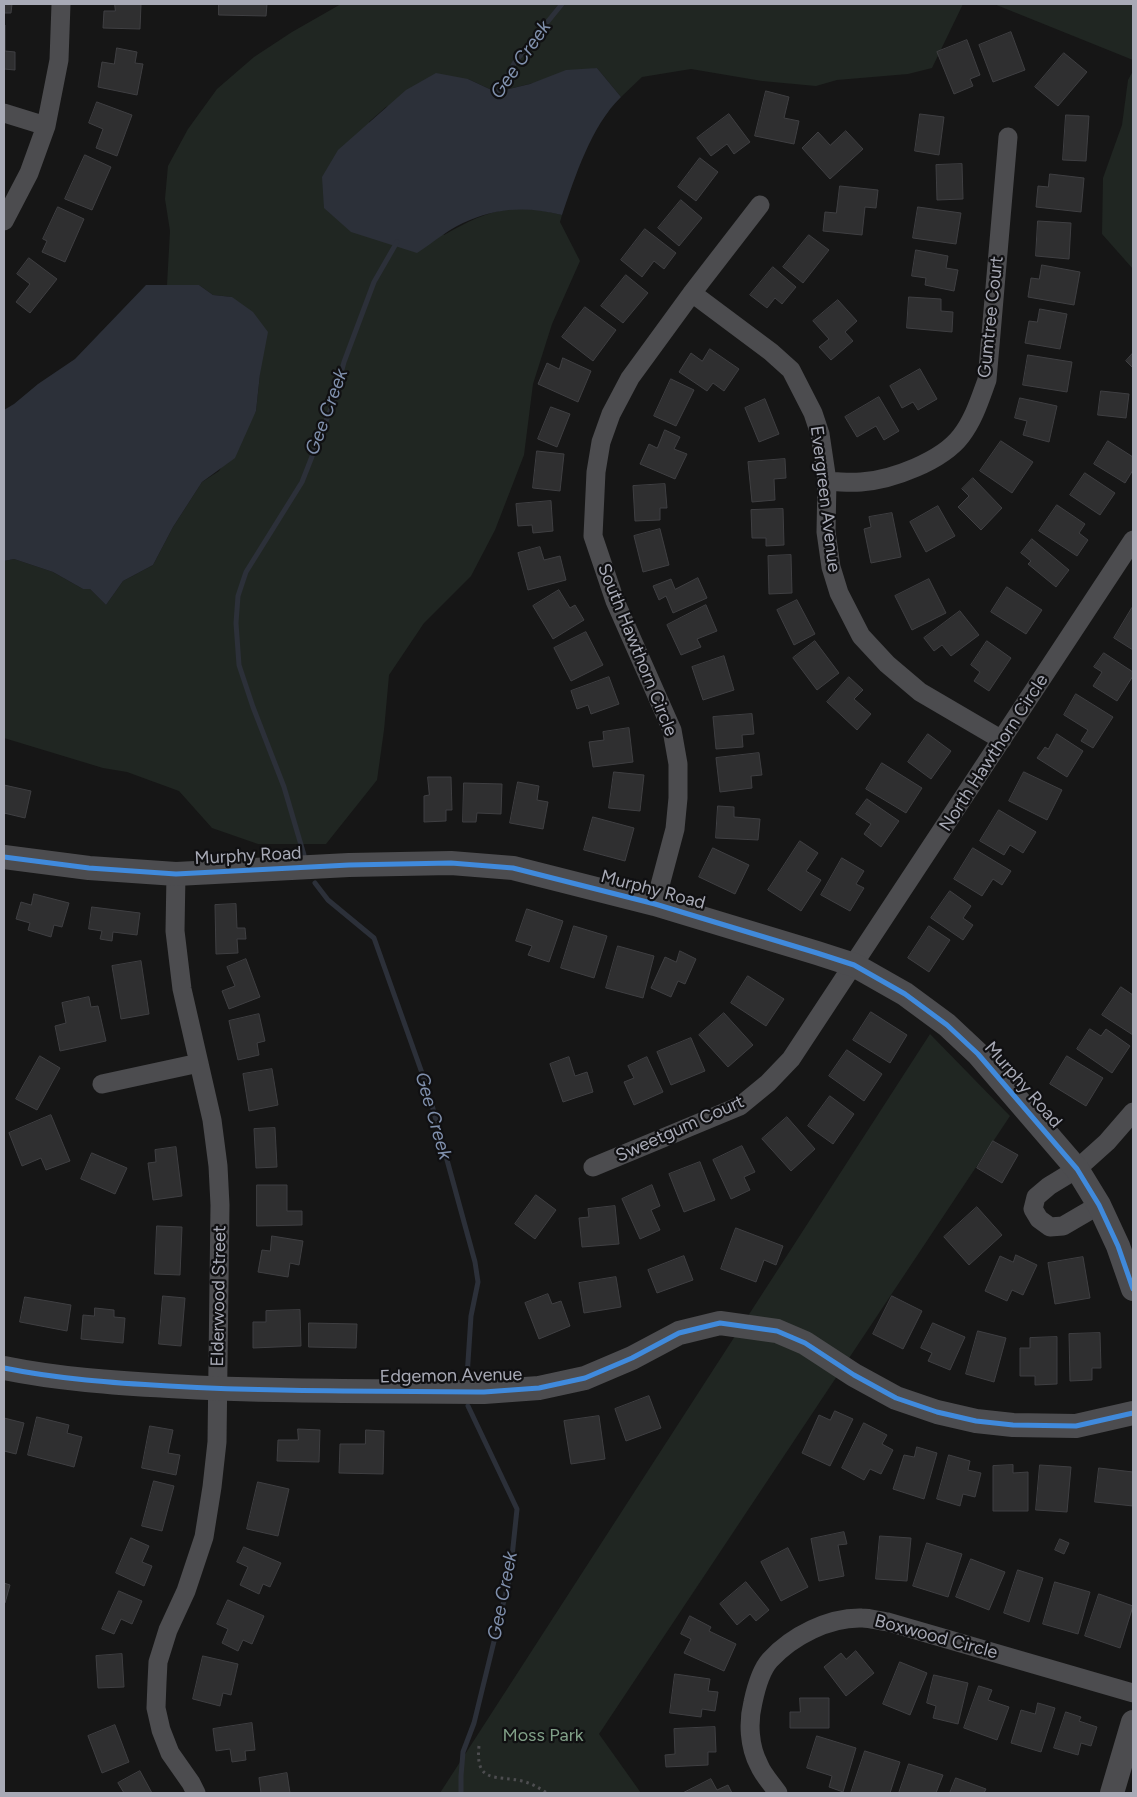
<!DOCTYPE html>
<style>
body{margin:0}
#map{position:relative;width:1137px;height:1797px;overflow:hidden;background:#161616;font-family:Figtree,sans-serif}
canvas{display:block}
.frame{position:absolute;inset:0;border:5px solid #a8aab6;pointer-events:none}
</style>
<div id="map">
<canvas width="1137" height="1797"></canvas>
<div class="frame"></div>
</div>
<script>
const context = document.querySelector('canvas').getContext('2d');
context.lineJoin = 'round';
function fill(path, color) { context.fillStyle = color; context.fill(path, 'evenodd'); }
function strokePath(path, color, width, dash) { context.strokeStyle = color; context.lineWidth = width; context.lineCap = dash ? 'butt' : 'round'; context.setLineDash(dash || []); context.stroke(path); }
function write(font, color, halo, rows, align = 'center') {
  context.font = font + ' Figtree,sans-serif'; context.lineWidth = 4.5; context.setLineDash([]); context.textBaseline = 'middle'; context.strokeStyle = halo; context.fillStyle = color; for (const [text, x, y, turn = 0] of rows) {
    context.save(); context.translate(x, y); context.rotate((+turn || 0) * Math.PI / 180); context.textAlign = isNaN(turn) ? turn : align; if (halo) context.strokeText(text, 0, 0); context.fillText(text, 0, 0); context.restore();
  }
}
fill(new Path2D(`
 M341,4H963L932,68L908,74L837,80L816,86L762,81L691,69L642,77L621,97L597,68L496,92L468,79L386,107L369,122L444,235C465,223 487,211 512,209C528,207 546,211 562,215L560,222L580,261L552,324L533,384L524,455L495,530L471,576L424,623L389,675L384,730L377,780L326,844H258L212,828L179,791L127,772L103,768L4,738V561L14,559L53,572L83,589H90L106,605L123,581L153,565L173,527L202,482L219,471L256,411L260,374L232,297L213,295L199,285H167L170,231L165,199L168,166L188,129L217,89L254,57L292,32Z
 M994,4H1133V60Z
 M1133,71V269L1102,234L1103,178L1122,125L1128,80Z
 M930,1034L1010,1116L599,1734L641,1793H440Z`), '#202622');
fill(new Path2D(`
 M597,68L621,97C591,126 575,177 562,215C530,207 501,207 470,220C451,227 434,242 417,253L351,232L324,208L322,177L338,150L406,90L436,73L468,79L496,92L530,84L566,70Z
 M146,285H199L213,295L232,297L253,312L268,332L260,374L256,411L235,458L202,482L173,527L153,565L123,581L106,605L90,589H83L53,572L14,559L4,561V410L14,404L38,384L75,359Z`), '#2c3039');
strokePath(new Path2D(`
 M495,96L515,62L562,4
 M304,855L284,787L253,707L239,665L236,623L238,596L246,572L302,482L333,403L344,362L374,282L397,242
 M315,883L328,900L374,938L427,1087L475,1262L478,1282L471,1316L467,1377
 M461,1793V1776L463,1752L474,1723L510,1576L517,1509L468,1406`), '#2c3039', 5);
const building = new Path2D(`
 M4,4H12L11,13H4Z
 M115,4H141L140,29L103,28L104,11H115Z
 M219,4H267L266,16L219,15Z
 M4,25H5V51L15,52V70L4,69Z
 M1011,32L1025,70L993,82L979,45Z
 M967,40L980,75L970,79L973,86L954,94L937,52Z
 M117,48L137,52L135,63L143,64L137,95L98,87L102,62L114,64Z
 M1064,53L1087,72L1058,106L1035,87Z
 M766,91L789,97L784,118L799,121L794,144L755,136Z
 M97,102L132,115L117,156L96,148L103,129L89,123Z
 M729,114L750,142L734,154L727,144L711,156L697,138Z
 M920,114L944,117L939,155L915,151Z
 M1066,115L1089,116L1086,161L1063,160Z
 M846,131L863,149L830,179L802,148L818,132L830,145Z
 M85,155L111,167L92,210L65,199Z
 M700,158L718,172L696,201L678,187Z
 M962,164L963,199L937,200L936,165Z
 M1050,174L1084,178L1081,212L1036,207L1038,186L1048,187Z
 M840,186L878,190L876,208L865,207L862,235L823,231L825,212L836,213Z
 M681,200L702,218L679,246L658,228Z
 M58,207L84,219L65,262L42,252L47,241L43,239Z
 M918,207L961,213L956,244L913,238Z
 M1038,221L1071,223L1069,259L1036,256Z
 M645,229L676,253L664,269L654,261L642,277L621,260Z
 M809,235L829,250L803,283L783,267Z
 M916,250L948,256L946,268L958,270L954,291L925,285L926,278L912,276Z
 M29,258L57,279L30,313L16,302L30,284L17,274Z
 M1042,265L1080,272L1074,305L1028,297L1031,278L1039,279Z
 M773,267L796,287L782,304L775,298L767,308L750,295Z
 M626,275L648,293L623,323L601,306Z
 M909,297L941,299V311L953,312L952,332L907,328Z
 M838,300L857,321L845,332L853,341L831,360L819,347L829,339L813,321Z
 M585,307L616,330L593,361L562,337Z
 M1040,309L1067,314L1060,349L1025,343L1029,321L1037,322Z
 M710,349L739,369L724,391L713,383L707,391L679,372L691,353L702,361Z
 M1133,353V368L1126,361Z
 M1028,355L1072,362L1067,392L1023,385Z
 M563,358L591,371L578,402L538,384L547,363L559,369Z
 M920,369L937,399L918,410L913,402L902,408L890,386Z
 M671,379L694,390L676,426L654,416Z
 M1101,391L1129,394L1126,418L1098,415Z
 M879,397L899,431L884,440L876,426L857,437L845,417Z
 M1020,398L1057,406L1049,442L1023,435L1027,421L1015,418Z
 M765,399L779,434L759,442L745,408Z
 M551,407L570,414L557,447L538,439Z
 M665,430L680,437L674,449L687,454L675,479L640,464L649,444L657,448Z
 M1001,441L1033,462L1012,493L980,471Z
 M1108,441L1133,457V470L1125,483L1094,464Z
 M537,451L564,454L560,491L533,488Z
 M785,459L786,478L774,479L775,500L752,502L748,462Z
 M1085,473L1115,493L1100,515L1070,495Z
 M973,478L1002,508L981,530L958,507L969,496L962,489Z
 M665,484L667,508H660V520L635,521L633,486Z
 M551,501L553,531L533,533L532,525L518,526L516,504Z
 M1057,505L1085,524L1079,533L1088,540L1077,556L1039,531Z
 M938,506L955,536L926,552L910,522Z
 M783,509L784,545L766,546V538H752L751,510Z
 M892,513L901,557L871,563L864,529L871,527L869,517Z
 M660,529L669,565L643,572L634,536Z
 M1032,539L1069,570L1056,587L1028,564L1031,561L1021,553Z
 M540,547L544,560L560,556L566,580L528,590L518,553Z
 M791,555L792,593L769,594L768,556Z
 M698,578L707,598L673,613L666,596L659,600L653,586L671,579L675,589Z
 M929,579L946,613L912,630L895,596Z
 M1007,587L1042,610L1026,634L991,612Z
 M559,590L570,608L575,605L584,620L553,639L533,606Z
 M797,600L815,634L794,645L777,610Z
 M706,605L717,631L697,639L701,647L681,655L667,625Z
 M1132,608L1133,609V650L1114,638Z
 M960,611L979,635L951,656L942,645L934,651L924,638Z
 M586,632L603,665L571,681L554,648Z
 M815,641L839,673L817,690L793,658Z
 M987,641L1011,658L989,691L974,681L980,672L971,665Z
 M1104,653L1133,672V676L1117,701L1093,686L1102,672L1094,667Z
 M724,656L734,690L703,700L692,667Z
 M609,677L619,704L591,714L588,705L577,709L571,691Z
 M849,677L863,690L854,699L871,714L857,730L827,702Z
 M1076,694L1113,717L1093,748L1081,741L1088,730L1064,715Z
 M752,714L754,734L742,735L743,747L716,749L713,717Z
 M629,728L633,762L593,767L589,742L604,740L603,732Z
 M928,734L951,751L931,779L908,762Z
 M1057,734L1083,751L1067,777L1037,758L1045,747L1048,749Z
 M759,753L762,775L751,776L752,788L720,792L716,758Z
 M882,763L922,788L906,813L866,789Z
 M614,772L644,775L640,811L609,808Z
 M1024,772L1062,790L1047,820L1009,801Z
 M428,777H451L452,810H446V821L424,822V796L429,795Z
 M518,782L539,786L537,800L548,802L543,829L510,823Z
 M464,783L502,784L501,814L477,813L476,822H463Z
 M4,785L31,791L25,818L4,813Z
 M867,799L899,821L881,847L864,834L871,824L856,814Z
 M718,806L734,807V817L760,819L758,840L716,838Z
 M999,810L1036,832L1023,853L1010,845L1004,855L980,841Z
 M593,817L634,828L625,861L584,850Z
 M800,841L818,853L806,871L821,880L801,911L768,890Z
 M713,848L749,865L735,894L699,877Z
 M973,848L1011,871L1002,885L993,879L982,896L954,879Z
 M842,858L864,871L856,884L864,888L850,911L821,895Z
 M950,891L971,906L963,918L973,925L963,940L931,918Z
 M34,894L69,903L62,927L54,925L51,937L28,930L30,923L16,919L21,902L31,905Z
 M236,904L237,928H245L246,939H237L238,953L216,954L215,905Z
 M92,907L140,913L137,935L113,932L112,941L100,939L102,931L89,929Z
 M527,909L563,921L549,962L528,955L532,946L516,941Z
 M574,926L607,936L594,978L561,968Z
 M929,926L950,940L929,972L908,958Z
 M618,946L654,956L643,998L606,988Z
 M680,951L696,959L685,984L678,981L671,997L651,988L665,957L676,962Z
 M246,959L260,997L229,1009L222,991L235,986L227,967Z
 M141,961L149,1014L121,1019L112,966Z
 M748,976L784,999L766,1026L731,1003Z
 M1121,987L1133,995V1035L1102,1015Z
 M89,997L91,1007L98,1006L106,1041L60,1051L55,1026L66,1023L62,1003Z
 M871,1012L907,1035L890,1063L853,1040Z
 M724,1013L753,1045L728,1067L699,1035Z
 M259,1014L265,1041L257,1043L259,1055L238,1060L229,1021Z
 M1090,1029L1101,1036L1106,1029L1130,1046L1112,1073L1077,1049Z
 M691,1038L705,1071L671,1085L657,1052Z
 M847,1050L882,1074L864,1101L829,1076Z
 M40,1056L60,1068L37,1110L16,1099Z
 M1067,1056L1103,1078L1086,1106L1050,1084Z
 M569,1057L575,1076L587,1072L593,1092L563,1102L550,1064Z
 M647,1057L663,1092L634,1105L624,1082L634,1078L628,1066Z
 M272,1069L278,1105L249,1111L243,1074Z
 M830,1096L854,1114L833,1144L808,1126Z
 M51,1115L70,1161L46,1170L41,1158L22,1166L9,1133Z
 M787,1117L815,1149L791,1171L762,1139Z
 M275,1128L277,1167L256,1168L254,1129Z
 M993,1141L1018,1155L1002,1183L977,1168Z
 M742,1146L755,1172L744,1177L750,1190L731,1199L713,1160Z
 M176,1147L182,1196L153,1200L148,1163L156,1162L155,1150Z
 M92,1153L127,1168L115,1194L81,1179Z
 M700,1162L715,1200L684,1212L669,1174Z
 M257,1185H287V1211H302V1225L257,1226Z
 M652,1185L660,1206L651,1210L660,1230L640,1239L622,1199Z
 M536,1195L556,1210L535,1239L515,1224Z
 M615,1206L619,1244L582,1247L579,1218L589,1217L588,1209Z
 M977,1207L1002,1235L969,1265L944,1237Z
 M157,1226L182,1227L180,1275L155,1274Z
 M736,1228L783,1246L776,1265L764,1260L756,1282L721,1269Z
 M272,1236L303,1241L299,1265L290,1263L288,1277L258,1272L262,1250L270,1251Z
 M1016,1255L1037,1265L1023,1295L1012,1290L1007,1301L985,1291L1000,1256L1013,1262Z
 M684,1256L693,1280L657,1293L648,1270Z
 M1083,1257L1090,1298L1055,1304L1048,1263Z
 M616,1277L621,1307L584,1313L579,1283Z
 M548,1294L552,1304L561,1301L570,1326L539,1339L525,1303Z
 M163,1296L185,1298L181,1346L159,1344Z
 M892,1296L922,1311L903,1349L873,1334Z
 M25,1297L71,1305L67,1331L20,1322Z
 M95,1308L114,1310V1317L125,1318L123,1343L81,1339L83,1315L94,1316Z
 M300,1310L301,1346L253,1348V1322H266V1311Z
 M309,1323L357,1324L356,1348L309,1347Z
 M933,1323L965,1337L950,1370L928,1361L932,1353L921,1348Z
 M978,1331L1006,1338L994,1382L966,1374Z
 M1100,1333L1101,1368H1092V1380L1070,1381L1069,1334Z
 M1057,1337V1384L1035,1385V1376H1020V1348H1030V1338Z
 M649,1396L661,1428L626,1441L615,1409Z
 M835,1411L853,1419L830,1466L802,1453L819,1415L830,1420Z
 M599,1416L605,1459L571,1464L564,1421Z
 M37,1417L69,1425L67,1433L82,1437L74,1467L28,1455Z
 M4,1418L24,1423L16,1454L4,1451Z
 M864,1423L887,1435L882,1444L893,1450L881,1474L870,1469L864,1480L842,1468Z
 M150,1426L173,1430L168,1453L180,1455L176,1475L142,1468Z
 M298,1429L320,1430L319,1462L277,1461L278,1440H298Z
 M366,1430L384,1431L383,1474L339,1473L340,1444H365Z
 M917,1447L937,1453L924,1499L893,1489L904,1455L914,1457Z
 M949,1455L970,1461L968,1470L981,1473L975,1497L963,1494L960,1506L937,1499Z
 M1013,1465V1473L1028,1472V1511H993V1466Z
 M1040,1465L1071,1467L1067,1512L1036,1510Z
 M1099,1468L1133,1472V1506L1095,1502Z
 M154,1481L174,1486L162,1531L142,1526Z
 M258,1482L289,1489L278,1536L247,1529Z
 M844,1532L847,1544L838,1545L844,1576L819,1581L811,1539Z
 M880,1536L911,1538L907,1581L876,1579Z
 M131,1538L149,1546L142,1562L152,1566L144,1586L116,1573Z
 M1060,1539L1069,1543L1064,1554L1055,1550Z
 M927,1543L962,1554L948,1597L913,1586Z
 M244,1547L281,1563L270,1587L263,1584L259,1594L240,1585L248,1567L237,1562Z
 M788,1548L808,1587L781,1601L761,1562Z
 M971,1559L1005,1572L989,1610L956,1597Z
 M1018,1570L1043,1578L1029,1622L1004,1613Z
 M746,1582L769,1610L756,1621L750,1614L737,1625L720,1604Z
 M1055,1582L1090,1592L1078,1634L1043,1624Z
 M4,1583L10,1585L5,1603H4Z
 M119,1591L142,1601L132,1624L121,1619L114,1634L102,1629Z
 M1099,1594L1133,1606L1120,1648L1085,1636Z
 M228,1600L264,1616L252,1644L243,1640L238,1651L222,1643L228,1629L217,1624Z
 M690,1616L711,1627L709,1631L736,1644L724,1671L684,1653L691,1639L681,1634Z
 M856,1651L874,1673L846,1696L824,1667L841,1653L846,1659Z
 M122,1654L124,1687L98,1688L96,1656Z
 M203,1656L238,1664L231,1695L223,1693L220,1706L193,1699Z
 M900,1662L927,1673L910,1715L883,1704Z
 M675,1674L710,1679L708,1691L718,1692L715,1711L702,1709L701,1717L670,1713Z
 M934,1675L968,1683L958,1724L933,1718L936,1706L927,1703Z
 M979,1686L992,1690L988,1700L1009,1707L997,1740L964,1728Z
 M800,1698H829V1728H790V1712H800Z
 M1038,1703L1055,1708L1041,1752L1011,1743L1021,1710L1035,1714Z
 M1066,1712L1081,1717L1079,1721L1097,1727L1091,1746L1081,1743L1078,1755L1054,1748Z
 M252,1723L255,1750L245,1751L246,1760L232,1762L230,1749L216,1751L213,1729Z
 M115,1725L129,1762L102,1773L88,1736Z
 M715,1727L716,1752H708V1765L666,1767L665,1755L675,1754L674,1729Z
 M817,1736L856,1748L843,1792L829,1787L832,1776L807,1768Z
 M865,1751L900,1762L890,1793H851Z
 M909,1764L943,1775L936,1793H899Z
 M140,1771L152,1793H124L118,1783Z
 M287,1773L290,1793H261L259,1778Z
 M956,1778L986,1789L984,1793H950Z
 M711,1779L717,1790L728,1785L732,1793H683Z`);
fill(building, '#2f2f30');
strokePath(building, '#3f3f42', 1);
strokePath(new Path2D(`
 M479,1746C475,1784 496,1775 522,1781C531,1783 539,1788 547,1793`), '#4d4d50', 3, [2.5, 4]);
strokePath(new Path2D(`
 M4,113L46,126
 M4,221L29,173L46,126L59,60L61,4
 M692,293L771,352L791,370L813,413L820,434L827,481L826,532L831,567L839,593L861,636L887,664L920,692L1002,740
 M827,481C838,482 850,483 861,482C892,480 942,461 961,436C974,419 980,399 987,380L1008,137
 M176,874L175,931L182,989L212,1120L218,1166L220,1205L217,1442L212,1487L204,1537L186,1591L168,1630L158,1662L157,1682L156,1708L161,1730L170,1753L191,1783L196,1793
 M655,904L675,829L678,798V764L672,730L615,601L593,536L596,472L601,442L611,414L630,378L692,293L760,205
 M102,1084L199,1063
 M593,1167L740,1106L768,1083L791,1059L1133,540
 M1099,1205L1063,1226L1050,1227L1039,1219L1033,1209L1036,1197L1049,1186L1077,1169L1107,1142L1133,1112
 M778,1793C772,1784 763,1775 759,1765C749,1746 748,1722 753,1702C756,1688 761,1670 770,1660C792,1636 829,1617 862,1618C870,1618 880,1621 888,1622L1133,1693`), '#4c4c4f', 19);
strokePath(new Path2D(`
 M4,857L89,868L176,874L349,865L451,863L513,868L655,904L817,953L854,965L905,994L947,1025L978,1054L1077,1169L1099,1205L1118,1246L1133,1289
 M4,1368C58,1379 114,1383 169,1386C274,1392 379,1391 484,1392L539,1388L585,1378L632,1358L679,1333L720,1323L777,1331L805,1343L854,1375L896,1398L937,1412L976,1421L1013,1425L1076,1426L1133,1413
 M1112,1793L1133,1722`), '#4c4c4f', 24);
strokePath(new Path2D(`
 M4,857L89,868L176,874L349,865L451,863L513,868L655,904L817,953L854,965L905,994L947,1025L978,1054L1077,1169L1099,1205L1118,1246L1133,1289
 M4,1368C58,1379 114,1383 169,1386C274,1392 379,1391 484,1392L539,1388L585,1378L632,1358L679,1333L720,1323L777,1331L805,1343L854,1375L896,1398L937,1412L976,1421L1013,1425L1076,1426L1133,1413`), '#408adc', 5);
write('18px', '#a8aab6', '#101012', [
 ["Gumtree Court",991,317,-84],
 ["Evergreen Avenue",825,499,83],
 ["South Hawthorn Circle",637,650,68],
 ["North Hawthorn Circle",994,753,-57],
 ["Murphy Road",248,856,-3],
 ["Murphy Road",653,890,15],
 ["Murphy Road",1023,1085,49],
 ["Sweetgum Court",680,1129,-24],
 ["Elderwood Street",219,1296,-89],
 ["Edgemon Avenue",451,1376,-1],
 ["Boxwood Circle",936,1637,15]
]);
write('18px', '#80a088', '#101012', [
 ["Moss Park",543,1736]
]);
write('italic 19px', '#8191ae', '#101012', [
 ["Gee Creek",521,60,-55],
 ["Gee Creek",327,412,-70],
 ["Gee Creek",433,1116,74],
 ["Gee Creek",503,1596,-79]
]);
</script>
